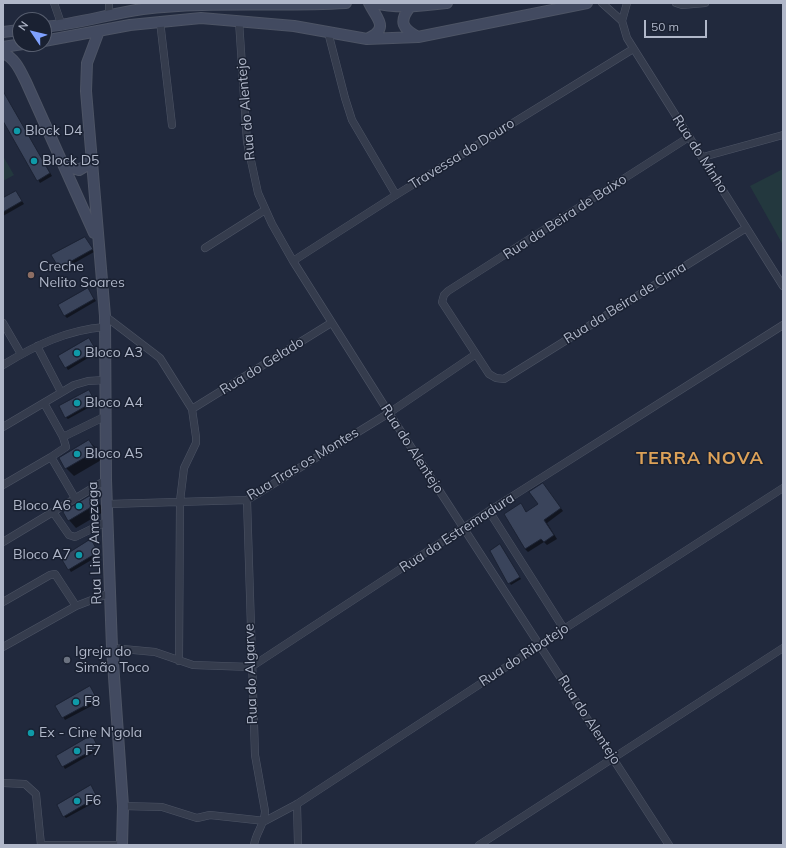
<!DOCTYPE html>
<meta charset="utf-8">
<style>
body{margin:0}
#map{position:relative;width:786px;height:848px;overflow:hidden;background:#21293d;font-family:Mulish,sans-serif}
canvas{display:block}
.frame{position:absolute;inset:0;border:4px solid #b0b7c9;pointer-events:none}
.north{position:absolute;left:12px;top:12px;width:40px;height:40px;box-sizing:border-box;background:#1a2132;border:1px solid #565d6e;border-radius:50%;rotate:305deg;font-size:11px;font-weight:700;line-height:16px;text-align:center;color:#b0b7c9}
.north::after{content:'';display:block;margin:auto;width:14px;height:18px;background:#7fa1ff;clip-path:polygon(50% 0,100% 100%,50% 72%,0 100%)}
.scale{position:absolute;left:644px;top:20px;width:63px;height:18px;box-sizing:border-box;border:2px solid #b0b7c9;border-top:0;padding-left:5px;font-size:12px;line-height:14px;white-space:nowrap;color:#b0b7c9;-webkit-text-stroke:3px #1a2132;paint-order:stroke}
</style>
<div id="map">
<canvas width="786" height="848"></canvas>
<div class="frame"></div>
<div class="north">N</div>
<div class="scale">50 m</div>
</div>
<script>
const context = document.querySelector('canvas').getContext('2d');
context.lineJoin = 'round';
function fill(path, color) { context.fillStyle = color; context.fill(path, 'evenodd'); }
function strokePath(path, color, width, dash) { context.strokeStyle = color; context.lineWidth = width; context.lineCap = dash ? 'butt' : 'round'; context.setLineDash(dash || []); context.stroke(path); }
function write(font, color, halo, rows, align = 'center') {
  context.font = font + ' Mulish,sans-serif'; context.lineWidth = 3; context.setLineDash([]); context.textBaseline = 'middle'; context.strokeStyle = halo; context.fillStyle = color; for (const [text, x, y, turn = 0] of rows) {
    context.save(); context.translate(x, y); context.rotate((+turn || 0) * Math.PI / 180); context.textAlign = isNaN(turn) ? turn : align; if (halo) context.strokeText(text, 0, 0); context.fillText(text, 0, 0); context.restore();
  }
}
fill(new Path2D(`
 M3,156L14,175L3,181Z
 M783,169V245L750,186Z`), '#23383e');
fill(new Path2D(`
 M3,92L52,176L40,183L3,120Z
 M16,192L24,204L3,216V200Z
 M85,238L94,252L62,270L60,268Z
 M88,290L96,301L67,318L64,315Z
 M89,339L98,352L68,370L66,367Z
 M89,391L97,403L68,419L65,417Z
 M89,441L97,449L103,459L74,476L66,468Z
 M543,484L563,511L547,523L557,539L547,545L544,542L528,552L525,549L520,504L527,512L539,504Z
 M93,495L105,511L76,528L69,520Z
 M93,543L100,555L71,572L62,558Z
 M502,547L521,579L511,585L491,551Z
 M90,688L99,702L65,720L57,706Z
 M92,736L100,749L65,769L57,756Z
 M91,787L99,800L66,818L64,816Z`), '#0007');
const building = new Path2D(`
 M3,91L50,173L37,181L3,121Z
 M16,191L22,201L3,212V198Z
 M85,237L93,249L59,268L51,255Z
 M88,288L94,299L64,316L58,305Z
 M89,338L96,350L65,368L58,356Z
 M89,390L95,401L65,418L59,406Z
 M89,440L96,451L65,469L59,458Z
 M543,483L561,508L544,520L554,535L544,542L541,539L525,549L504,514L521,503L526,512L538,504L529,492Z
 M93,494L98,503L68,521L63,512Z
 M91,539L98,552L68,570L61,558Z
 M500,544L520,577L508,584L490,551Z
 M90,686L97,699L62,718L55,706Z
 M92,735L98,747L62,767L56,756Z
 M91,785L97,797L63,817L57,805Z`);
fill(building, '#3a445b');
strokePath(building, '#1c2334', 1);
const street = new Path2D(`
 M54,3L62,26
 M602,3L622,21
 M627,3L622,21L627,38L783,286
 M676,3L682,5L705,3
 M109,16V3
 M160,21L172,125
 M239,21L247,142L258,193L272,224L293,261L389,413L669,845
 M328,32L345,98L352,120L396,195
 M689,137L448,291L444,295L442,302L489,374L496,378L504,379L746,228
 M703,157L783,135
 M205,248L265,210
 M293,261L396,195L633,49
 M105,316L160,358L192,409L196,437V443L184,468L180,501L179,661
 M3,323L21,354
 M37,346L61,392
 M3,365C36,345 67,330 105,327
 M192,409L331,323
 M3,427L74,385L88,381L105,380
 M63,437L106,416
 M51,457L75,498
 M3,485L51,457L66,447L63,437L44,403
 M247,500L255,755L265,811C265,824 256,832 254,845
 M108,504L247,500L389,413L476,354
 M489,511L564,629
 M53,512L69,535L75,537L108,521
 M3,542L106,480
 M3,602L50,575L55,574L76,606
 M3,647L76,606L110,593
 M112,648L155,652L193,665L251,667L489,511L783,325
 M3,783L25,784L36,794L41,845
 M297,804L298,845
 M123,806L162,807L197,818L210,815L265,821L297,804L564,629L783,488
 M41,845H122
 M479,845L783,648`);
const secondary = new Path2D(`
 M373,3C398,9 422,6 447,3
 M410,7C398,22 403,29 418,37
 M44,27C77,24 109,14 143,9C210,1 278,7 346,3
 M99,31L87,63L86,91L105,316L106,480L112,648L123,806L122,845
 M3,32L20,30
 M367,39C391,28 376,18 369,3
 M44,41L130,25L201,18L294,26L367,39L418,37L587,3
 M3,47L23,44
 M3,53C15,58 20,70 26,82L94,233
 M65,165L79,170L89,164L91,156`);
strokePath(street, '#4d5465', 8);
strokePath(secondary, '#4d5465', 12);
strokePath(street, '#353c4d', 7);
strokePath(secondary, '#424a60', 10);
for (const [x, y, r, color] of [
 [17,131,4,"#0f9aa8"],
 [34,161,4,"#0f9aa8"],
 [31,275,4,"#8d6e63"],
 [77,353,4,"#0f9aa8"],
 [77,403,4,"#0f9aa8"],
 [77,454,4,"#0f9aa8"],
 [79,506,4,"#0f9aa8"],
 [79,555,4,"#0f9aa8"],
 [67,660,4,"#6b7280"],
 [76,702,4,"#0f9aa8"],
 [31,733,4,"#0f9aa8"],
 [77,751,4,"#0f9aa8"],
 [77,801,4,"#0f9aa8"]
]) { const dot = new Path2D(); dot.arc(x, y, r, 0, 2 * Math.PI); context.fillStyle = color; context.fill(dot); strokePath(dot, '#1a2132', 1.5); }
write('14px', '#b0b7c9', '#1a2132', [
 ["Rua do Alentejo",246,109,-95],
 ["Travessa do Douro",462,154,-32],
 ["Rua do Minho",700,154,57],
 ["Rua da Beira de Baixo",565,217,-33],
 ["Rua da Beira de Cima",625,303,-32],
 ["Rua do Gelado",262,366,-32],
 ["Rua do Alentejo",412,449,57],
 ["Rua Tras os Montes",303,464,-31],
 ["Rua da Estremadura",457,533,-33],
 ["Rua Lino Amezaga",95,543,-92],
 ["Rua do Ribatejo",524,655,-33],
 ["Rua do Algarve",251,674,-92],
 ["Rua do Alentejo",589,720,57]
]);
write('14px', '#b0b7c9', '#1a2132', [
 ["Block D4",25,131],
 ["Block D5",42,161],
 ["Creche",39,267],
 ["Nelito Soares",39,283],
 ["Bloco A3",85,353],
 ["Bloco A4",85,403],
 ["Bloco A5",85,454],
 ["Bloco A6",71,506,"right"],
 ["Bloco A7",71,555,"right"],
 ["Igreja do",75,652],
 ["Simão Toco",75,668],
 ["F8",84,702],
 ["Ex - Cine N'gola",39,733],
 ["F7",85,751],
 ["F6",85,801]
], 'left');
context.letterSpacing = '1px';
write('bold 18px', '#dca158', '#1a2132', [
 ["TERRA NOVA",700,459]
]);
context.letterSpacing = '0px';
</script>
